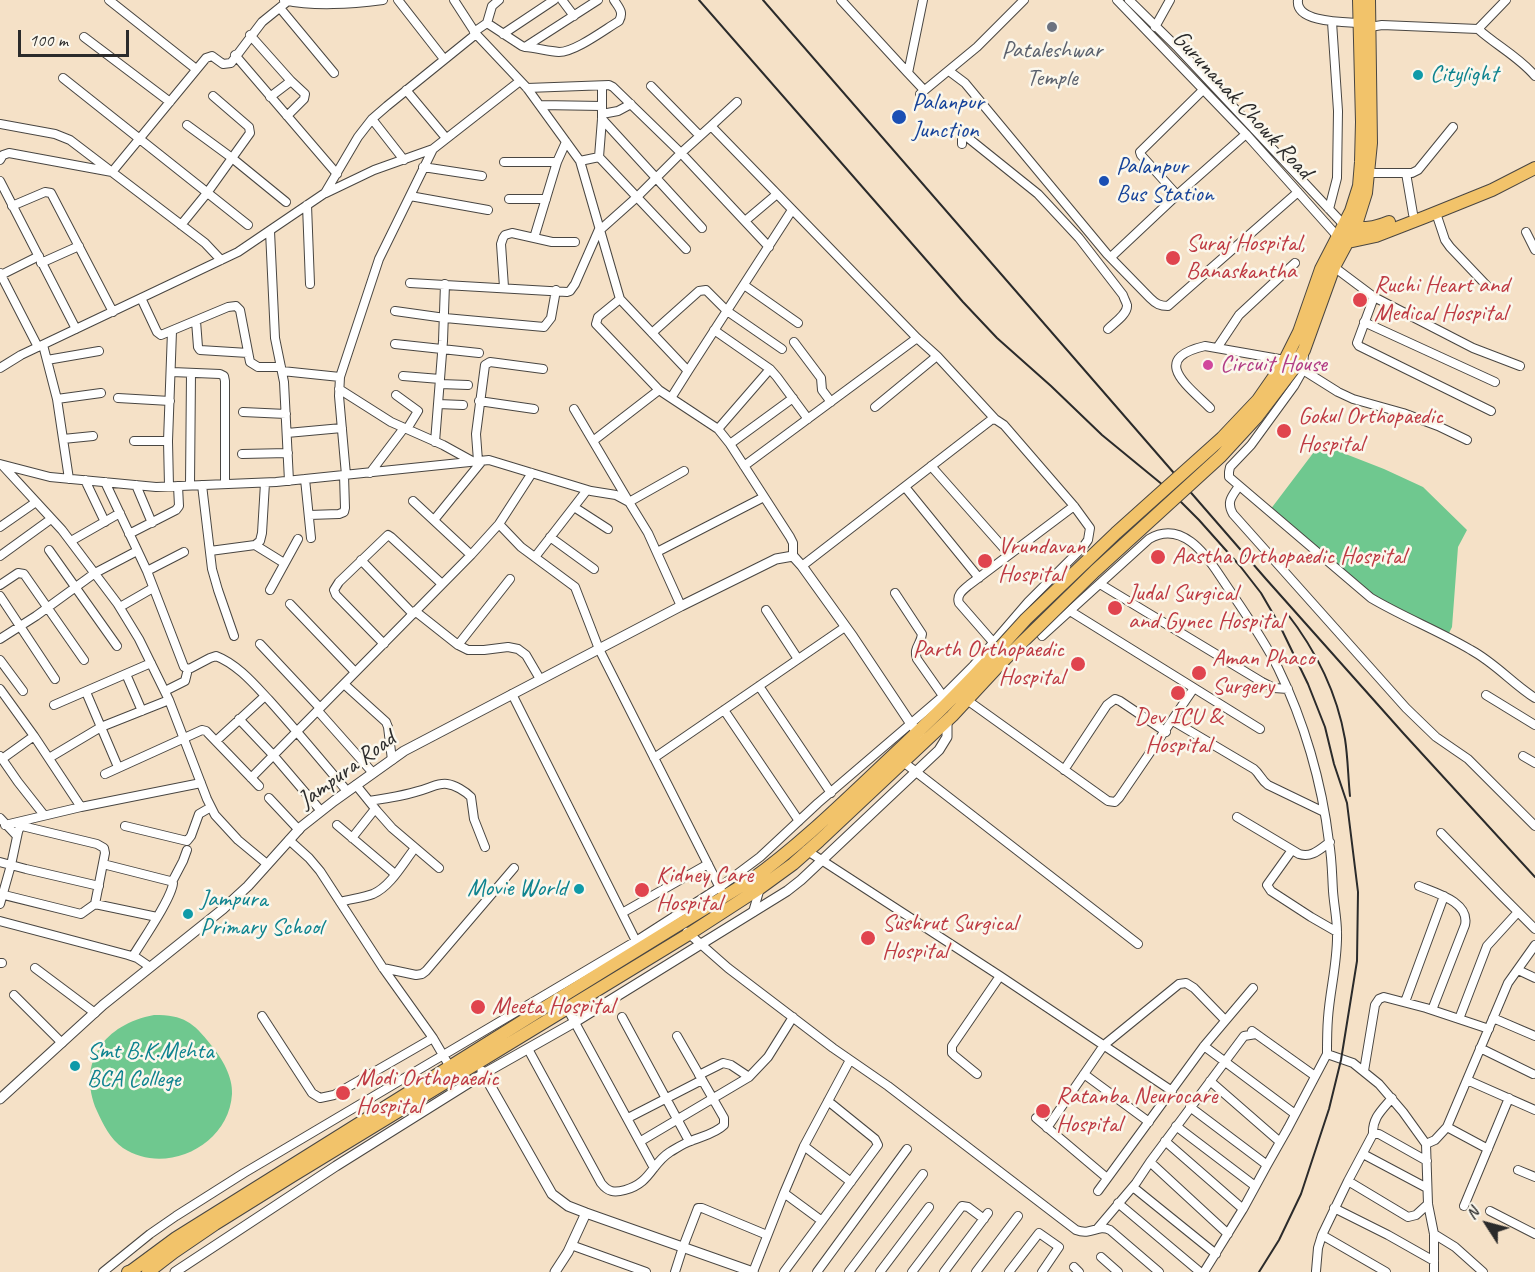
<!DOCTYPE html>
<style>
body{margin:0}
#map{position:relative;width:1535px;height:1272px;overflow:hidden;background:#f5e1c7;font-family:Caveat,sans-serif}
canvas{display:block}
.north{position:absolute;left:1457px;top:1194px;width:60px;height:60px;-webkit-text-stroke:4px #fbf7ec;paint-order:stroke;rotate:306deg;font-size:16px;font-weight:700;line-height:24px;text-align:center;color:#2b2b2b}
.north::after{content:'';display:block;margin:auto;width:21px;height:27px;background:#2b2b2b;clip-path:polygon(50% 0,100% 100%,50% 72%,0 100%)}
.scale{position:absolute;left:18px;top:30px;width:111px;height:27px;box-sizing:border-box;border:3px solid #2b2b2b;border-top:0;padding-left:8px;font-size:18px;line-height:21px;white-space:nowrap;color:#2b2b2b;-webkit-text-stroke:4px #fbf7ec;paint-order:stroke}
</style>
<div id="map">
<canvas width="1535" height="1272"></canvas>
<div class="north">N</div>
<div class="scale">100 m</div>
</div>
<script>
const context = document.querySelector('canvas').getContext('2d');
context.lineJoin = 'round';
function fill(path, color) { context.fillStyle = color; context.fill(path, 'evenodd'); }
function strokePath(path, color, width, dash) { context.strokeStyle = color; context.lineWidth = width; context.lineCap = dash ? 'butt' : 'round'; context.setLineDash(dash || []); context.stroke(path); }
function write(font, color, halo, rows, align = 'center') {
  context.font = font + ' Caveat,sans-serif'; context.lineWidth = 5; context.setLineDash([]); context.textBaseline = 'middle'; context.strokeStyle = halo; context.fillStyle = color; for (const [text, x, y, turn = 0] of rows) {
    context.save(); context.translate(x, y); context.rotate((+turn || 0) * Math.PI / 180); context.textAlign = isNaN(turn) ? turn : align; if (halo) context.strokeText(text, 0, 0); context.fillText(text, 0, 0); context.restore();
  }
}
fill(new Path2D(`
 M1320,444L1384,469L1423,487L1467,530L1458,547L1452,627L1448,635L1379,601L1270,510Z
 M154,1015C184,1015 193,1022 211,1045C222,1058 233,1077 232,1094C229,1146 165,1176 123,1148C110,1139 103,1124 97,1111C76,1062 105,1024 154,1015Z`), '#6fc88f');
const minor = new Path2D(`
 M109,0L196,69
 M284,0C315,7 351,4 383,0
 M398,0L444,59
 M454,0L476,34L527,88L580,161L620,299L688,371L671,398L718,429L730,444L790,537L793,543V556
 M562,0L574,16
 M841,0L908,73
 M923,0L908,73L924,90
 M1117,0L1246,134L1338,237
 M1129,0L1178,48L1344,225
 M1298,0C1295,23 1345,22 1360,23
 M280,8L334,73
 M487,23L522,46L525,47L598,0
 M1155,27L1170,0
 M1370,27L1382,25L1478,29L1506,0
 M1478,29C1497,46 1519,57 1535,76
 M474,32L487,23L492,6L499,0
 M503,34L554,0
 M250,35L291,81L305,94L304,99L287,116
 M84,37L170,102
 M525,47C536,48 548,51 559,52C575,52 604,30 619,21C624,12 619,8 614,0
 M235,55L337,174
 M949,71L965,83L1107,254L1150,298C1156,304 1160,306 1168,306L1298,192
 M63,78L248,225
 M651,86L700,136
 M527,88L609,85L613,87L681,153L711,126L917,338L937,356L995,419
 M406,90L446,138
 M920,94L977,47L1024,0
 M270,97L291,81
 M540,105L602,106
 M602,114L618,111L631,104
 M372,119L404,160
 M602,119L702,228
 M0,124L55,134L70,140L205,243L221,260
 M187,125L232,158L286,202
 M711,126L737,102
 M962,144V133L1038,194L1079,238L1123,295C1123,296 1127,304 1127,305C1128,314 1114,323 1108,329
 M599,157L686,249
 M0,160L3,155L9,153L112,172L206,58L212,56L223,64L231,63L262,22L288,1
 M580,161L599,157L602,119V86
 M504,162H557
 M423,167L482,176
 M1369,173H1412L1418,170L1453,127
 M1406,173L1413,214
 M0,181L76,329
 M326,193L374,170L433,149
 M1177,195L1141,155L1140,152L1203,90
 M410,196L488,210
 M509,199H546
 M307,205L310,284
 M12,206L45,192L51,193L113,312
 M1329,209L1337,178L1338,111L1332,22
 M1436,213L1445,240L1450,247L1488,287
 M745,221L777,194
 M181,225L207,193L250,133L249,127L213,96
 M600,230L637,197L681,153L769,247
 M270,231L275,338L284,382L289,481
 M1526,232L1535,250
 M534,238L557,162L566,142
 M1111,257L1177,195L1246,134
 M41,263L79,246
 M1334,267L1374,297L1473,348L1520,366
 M0,273L38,347
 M1,275L39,256
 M410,283L567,292L570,291L575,284L600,227
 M744,285L798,323
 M504,287L501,244L503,238L505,235L512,233L552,242H575
 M1374,297L1357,343L1359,346L1491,411
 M141,298L157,332L161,335L228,307L236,306L240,310L250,362L258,367H281
 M620,299L598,317L596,324L659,390L671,398
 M395,311L445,318L544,327L551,318L556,290
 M196,321L198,347L200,350L248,353
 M1364,322L1495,382
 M714,330L770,369L777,377L808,419
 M652,333L699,291L706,290L727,311L782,349
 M794,342L821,378L822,390L831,402
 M395,344L479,353
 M43,345L57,399L69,479
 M1217,348L1239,315L1295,263
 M1304,352L1303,370L1294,386L1251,445L1230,467L1229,472V477L1371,598C1403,617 1439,631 1471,650C1495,663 1513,684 1535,698
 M47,360L99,351
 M0,368L21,355L238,252L325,193L358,137L372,119L387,106L476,34
 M1303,370L1338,392L1353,399L1403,413L1438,426L1467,440
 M282,371L340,377
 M688,371L792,210
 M172,372L220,374L224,376L225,381V484
 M403,376L440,379
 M440,384L468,385
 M339,389L391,422L443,445L472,461
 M396,395L418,411L407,429
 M118,398L170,401
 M57,399L101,393
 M479,401L534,409
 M438,404L463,405
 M875,407L937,356
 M1210,408C1188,386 1149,359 1205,346L1285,360
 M574,409L629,502L684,471
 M243,412L286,414
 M718,429L770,369
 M287,433L342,428
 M63,439L93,436
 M134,441H168
 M593,441L659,390
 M435,442L443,341L445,284
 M730,444L793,398
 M242,454L288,453
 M478,461L476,434L485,365L490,362L543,369
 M0,464L50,477L156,487L276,482L489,460L591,491L616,495L629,502L648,533L681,606
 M3,466L62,530L117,603L139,639L169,700L207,799L215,815L238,840L267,864
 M744,466L917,338
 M931,466L1009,554
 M370,473L404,428
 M346,475L339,396L340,377L379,259L433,149L520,81
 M305,479L311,538
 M85,480L105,522
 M105,482L147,571L184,667L188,669L191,668L210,658L216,656C237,664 254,684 269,700C296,730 321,760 347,791
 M136,485L152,523
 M190,485L191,373
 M202,485L212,569L218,590L234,636
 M169,486L168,441L172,331
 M1239,486C1232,496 1226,502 1233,514L1406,708L1436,737L1468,759L1535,826
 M905,487L979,578
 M413,501L471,555
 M574,507L608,529
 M309,515L339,514L344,512L345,508L344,475
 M434,520L482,461
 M499,524L521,547L575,587L599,649L721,890
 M0,527L36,502
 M129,534L176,510L179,506L178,486
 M550,537L594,569
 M71,541L120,513
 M255,545L284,563
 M49,550L117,646
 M210,551L255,545L260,541L262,533L265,483
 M657,552L764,497
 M0,556L51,519
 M535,557L587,490
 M361,560L413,614
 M147,571L184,552
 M1100,584L1262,682L1274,688L1288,689
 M0,585L18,573L24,574L84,660
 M270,590L298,539
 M895,593L922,634C921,645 913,647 917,659L943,696
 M0,596L55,679
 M290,604L355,672
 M120,607L153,588
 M766,610L798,659
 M415,611L458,645L468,650H484L508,647L518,649L526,655L540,679
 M1070,611L1260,729
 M1042,636L1149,539C1181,520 1205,553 1220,576C1240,606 1262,636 1278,668C1304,721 1322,783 1329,842C1332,858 1332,875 1333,891C1334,905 1337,919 1337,932C1338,961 1330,989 1328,1018C1327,1030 1327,1042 1327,1054L1353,1063L1379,1084L1403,1112L1426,1144L1428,1204L1434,1234V1272
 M0,639L36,616L95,573L137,551
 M993,642L959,603C956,595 963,590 969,585L1074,506
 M260,644L320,708
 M384,644L336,595L334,590L339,582L388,535L391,537L442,584
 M458,645L510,579
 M0,660L23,691
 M126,674L142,711
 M344,684L386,722L388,727L392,760
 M759,686L831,793
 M0,689L34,736L81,807
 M165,691L185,681L188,669
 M86,692L118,767
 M512,694L638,945
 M1486,695L1535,725
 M967,700L1108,801L1115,802L1119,798L1194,688
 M54,705L151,663
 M724,710L799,821
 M318,711L373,773
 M239,719L274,756L321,811
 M1173,721L1254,769C1260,774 1261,780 1268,785L1324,812
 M216,741L265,696
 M0,756L18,782L44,815
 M1523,756L1535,763
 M49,758L101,727L169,700
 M654,758L845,627
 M2,759L34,736
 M902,761L1138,944
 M1064,770L1107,705L1115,699L1120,701L1166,732
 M105,774L202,730L206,731L259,786
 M251,778L471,555L499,524L532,473
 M356,785L377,811L392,828L439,868
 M269,798L299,830
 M369,801C389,798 409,795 428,788C434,786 440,783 447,784C455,785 465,791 471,797L474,819L485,847
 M1237,817L1299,854C1312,858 1320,849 1330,842
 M0,818L17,836
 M5,825L81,807L201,783
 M337,825L395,874
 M125,826L187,841L191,836L199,814L211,807
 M1441,833L1501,895L1535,929
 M352,838L375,809
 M289,840L309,858L320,871L383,968L433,1038L450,1067
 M806,850L1000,976L1172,1091
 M1292,850L1267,885L1271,891L1311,917L1337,932
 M0,862L26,869L99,886
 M103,864L170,881L173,883C172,898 142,941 133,956
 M172,882L183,861L187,850
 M1419,886C1436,893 1470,902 1465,925L1432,1010
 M0,894L81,914L95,904L157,917
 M340,902C350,899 362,898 373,894C391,886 403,863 415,848
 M0,904L11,865L18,832L19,829L22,826L97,844L104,848L105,853L95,904
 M753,912L760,888
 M622,913L708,864
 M0,921L128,955L137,958L150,967
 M687,932L728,968L833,1048L888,1086L1076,1230C1092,1236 1097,1224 1110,1230L1159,1272
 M0,963H2
 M35,968L95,1013
 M383,968L416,975L422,974L426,971L514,868
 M1518,970L1535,978
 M14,995L62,1043
 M1405,1002L1444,896
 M567,1008L654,1168
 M262,1016L312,1093L320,1098L334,1095L433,1038
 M622,1017L689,1141
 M1493,1018L1535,1036
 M1459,1019L1487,946L1518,912
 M1252,1031L1315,1076
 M1204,1046L1295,1114
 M1480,1048L1533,1074
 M528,1049L601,1183C608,1192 614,1193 625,1190C651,1183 651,1164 670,1152C677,1148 684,1143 691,1141C702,1136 715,1134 724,1125V1118L677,1036
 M1364,1071L1375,1005L1379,999L1384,997L1426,1008L1489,1029
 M977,1074L955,1056L952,1053V1046L1000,976
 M1084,1074L1149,1122
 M699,1075L723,1063L731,1065L749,1077
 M1467,1080L1535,1110
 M1210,1081L1280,1142
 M1190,1107L1267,1165
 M628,1118L702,1080
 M1036,1118L1107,1178
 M1176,1126L1255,1186
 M1447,1127L1488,1149
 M1047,1128L1104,1045L1179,984L1186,983L1194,988L1225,1020
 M1373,1134C1372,1118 1382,1110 1392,1098
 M641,1141L749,1077L768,1057L793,1017
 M1165,1141L1243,1209
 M1426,1144L1435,1140L1447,1127L1508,983L1535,945
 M804,1146L851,1182
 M1363,1154L1427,1188
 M1150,1162L1228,1234
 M1518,1170L1535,1177
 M1348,1181L1408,1217L1416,1215L1428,1204
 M1133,1187L1216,1254
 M1098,1191L1204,1046L1253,988
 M784,1193L822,1221
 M1118,1203L1200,1272
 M1464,1206L1509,1098
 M1334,1208L1388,1235L1434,1261
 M1490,1211L1535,1234
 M1097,1229L1136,1183L1150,1162L1244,1036L1256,1034
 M1434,1234L1455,1247L1483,1272
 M1322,1235L1386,1272
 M571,1245L646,1272
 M1101,1257L1118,1272
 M1074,1267L1079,1272
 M1316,1271L1318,1248L1322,1235L1348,1181L1373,1134H1379L1427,1161
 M103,1272L150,1234L176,1216L244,1173L636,941L720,887L760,857L818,803L943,696L973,666L1028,602L1083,547L1088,540L1090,528L1074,506L1004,425L995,419L991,420L802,566
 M675,1272L683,1247L698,1208H702L767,1235
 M753,1272L784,1193L804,1146L850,1060
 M784,1272L878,1145L875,1139L828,1101
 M817,1272L907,1149
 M849,1272L923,1174
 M880,1272L929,1207
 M912,1272L962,1206L968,1207L984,1219
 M944,1272L988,1213
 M976,1272L1018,1216
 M1009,1272L1039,1233L1059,1247L1042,1272
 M1204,1272L1243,1209L1267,1165L1288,1128L1327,1054`);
const tertiary = new Path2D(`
 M482,1071L552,1194L568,1206L586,1213L753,1272
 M0,1099L103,1005L223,909L248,886L301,827L334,801L404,751L681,606L776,559L793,556L802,566L853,637L911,724L921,737
 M175,1272L336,1166L483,1074L575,1022L787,891L801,880L939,750L947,737V720
 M555,1272L568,1252L586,1213`);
const primary = new Path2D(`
 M1348,226C1363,230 1374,228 1389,222
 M1344,240L1348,242L1376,236L1425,217L1492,190L1535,168
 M1283,364L1299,332L1321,269L1351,211L1359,186L1361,162L1362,122L1359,0
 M1294,368L1304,350L1334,267L1355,228L1366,193L1371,143L1369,0
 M130,1272L176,1238L571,991L751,880C793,850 831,814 869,778C912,737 956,697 996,652
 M148,1272L174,1252L215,1224L292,1176L689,934L760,888L793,864L819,841L952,716L1004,660`);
const trunk = new Path2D(`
 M128,1272L132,1271`);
strokePath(minor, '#494642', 10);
strokePath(tertiary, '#494642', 11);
strokePath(primary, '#494642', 14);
strokePath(trunk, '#494642', 14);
strokePath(minor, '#fff', 8);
strokePath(tertiary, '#fff', 9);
strokePath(primary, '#f2c36a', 12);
strokePath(trunk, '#f2c36a', 12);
strokePath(new Path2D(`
 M699,0L963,302L997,338L1051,386L1102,435L1169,490L1199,520L1240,566L1261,593L1279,624L1308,684L1325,727L1334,764L1347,803L1358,892L1357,961L1341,1060L1329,1109L1301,1194L1279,1240L1259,1272
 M763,0L1266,579L1404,734L1535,877
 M1286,612C1315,649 1337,693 1345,739C1348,758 1348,777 1350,796`), '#2b2b2b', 2);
const primaryBridge = new Path2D(`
 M996,652L1026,619L1116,533L1222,438L1258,400L1283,364
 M1004,660L1095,571L1221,456L1256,418L1294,368`);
strokePath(primaryBridge, '#494642', 14, []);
strokePath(primaryBridge, '#f2c36a', 12);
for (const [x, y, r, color] of [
 [1052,27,6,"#6b7280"],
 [1418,75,6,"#0f9aa8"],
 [899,117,8,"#1a4fb4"],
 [1104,181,6,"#1a4fb4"],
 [1173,258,8,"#e0444e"],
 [1360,300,8,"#e0444e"],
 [1208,365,6,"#d1479c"],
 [1284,431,8,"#e0444e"],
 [1158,557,8,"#e0444e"],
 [985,561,8,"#e0444e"],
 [1115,608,8,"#e0444e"],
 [1078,664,8,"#e0444e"],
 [1199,673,8,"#e0444e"],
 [1178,693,8,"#e0444e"],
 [579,889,6,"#0f9aa8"],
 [642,890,8,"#e0444e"],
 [188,914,6,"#0f9aa8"],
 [868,938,8,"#e0444e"],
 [478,1007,8,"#e0444e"],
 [75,1066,6,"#0f9aa8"],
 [343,1093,8,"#e0444e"],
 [1043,1111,8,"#e0444e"]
]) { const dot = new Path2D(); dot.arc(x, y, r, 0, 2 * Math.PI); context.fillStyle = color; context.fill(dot); strokePath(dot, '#fbf7ec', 2); }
write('24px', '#5b616d', '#fbf7ec', [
 ["Pataleshwar",1052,51],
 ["Temple",1052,79]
]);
write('24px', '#0d838f', '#fbf7ec', [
 ["Citylight",1430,75],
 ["Movie World",567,889,"right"],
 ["Jampura",200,900],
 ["Primary School",200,928],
 ["Smt B.K.Mehta",87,1052],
 ["BCA College",87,1080]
], 'left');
write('24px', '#164399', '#fbf7ec', [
 ["Palanpur",912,103],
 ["Junction",912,131],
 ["Palanpur",1116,167],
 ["Bus Station",1116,195]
], 'left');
write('24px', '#2b2b2b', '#fbf7ec', [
 ["Gurunanak Chowk Road",1242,105,47],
 ["Jampura Road",347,770,-36]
]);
write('24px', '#be3a42', '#fbf7ec', [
 ["Suraj Hospital,",1186,244],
 ["Banaskantha",1186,272],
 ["Ruchi Heart and",1374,286],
 ["Medical Hospital",1374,314],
 ["Gokul Orthopaedic",1298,417],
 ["Hospital",1298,445],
 ["Vrundavan",998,547],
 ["Hospital",998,575],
 ["Aastha Orthopaedic Hospital",1172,557],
 ["Judal Surgical",1128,594],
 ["and Gynec Hospital",1128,622],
 ["Parth Orthopaedic",1064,650,"right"],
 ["Hospital",1064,678,"right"],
 ["Aman Phaco",1212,659],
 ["Surgery",1212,687],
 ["Dev ICU &",1178,718,"center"],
 ["Hospital",1178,746,"center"],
 ["Kidney Care",656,876],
 ["Hospital",656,904],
 ["Sushrut Surgical",882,924],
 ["Hospital",882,952],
 ["Meeta Hospital",492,1007],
 ["Modi Orthopaedic",356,1079],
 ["Hospital",356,1107],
 ["Ratanba Neurocare",1056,1097],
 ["Hospital",1056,1125]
], 'left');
write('24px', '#b23c85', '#fbf7ec', [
 ["Circuit House",1220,365]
], 'left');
</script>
